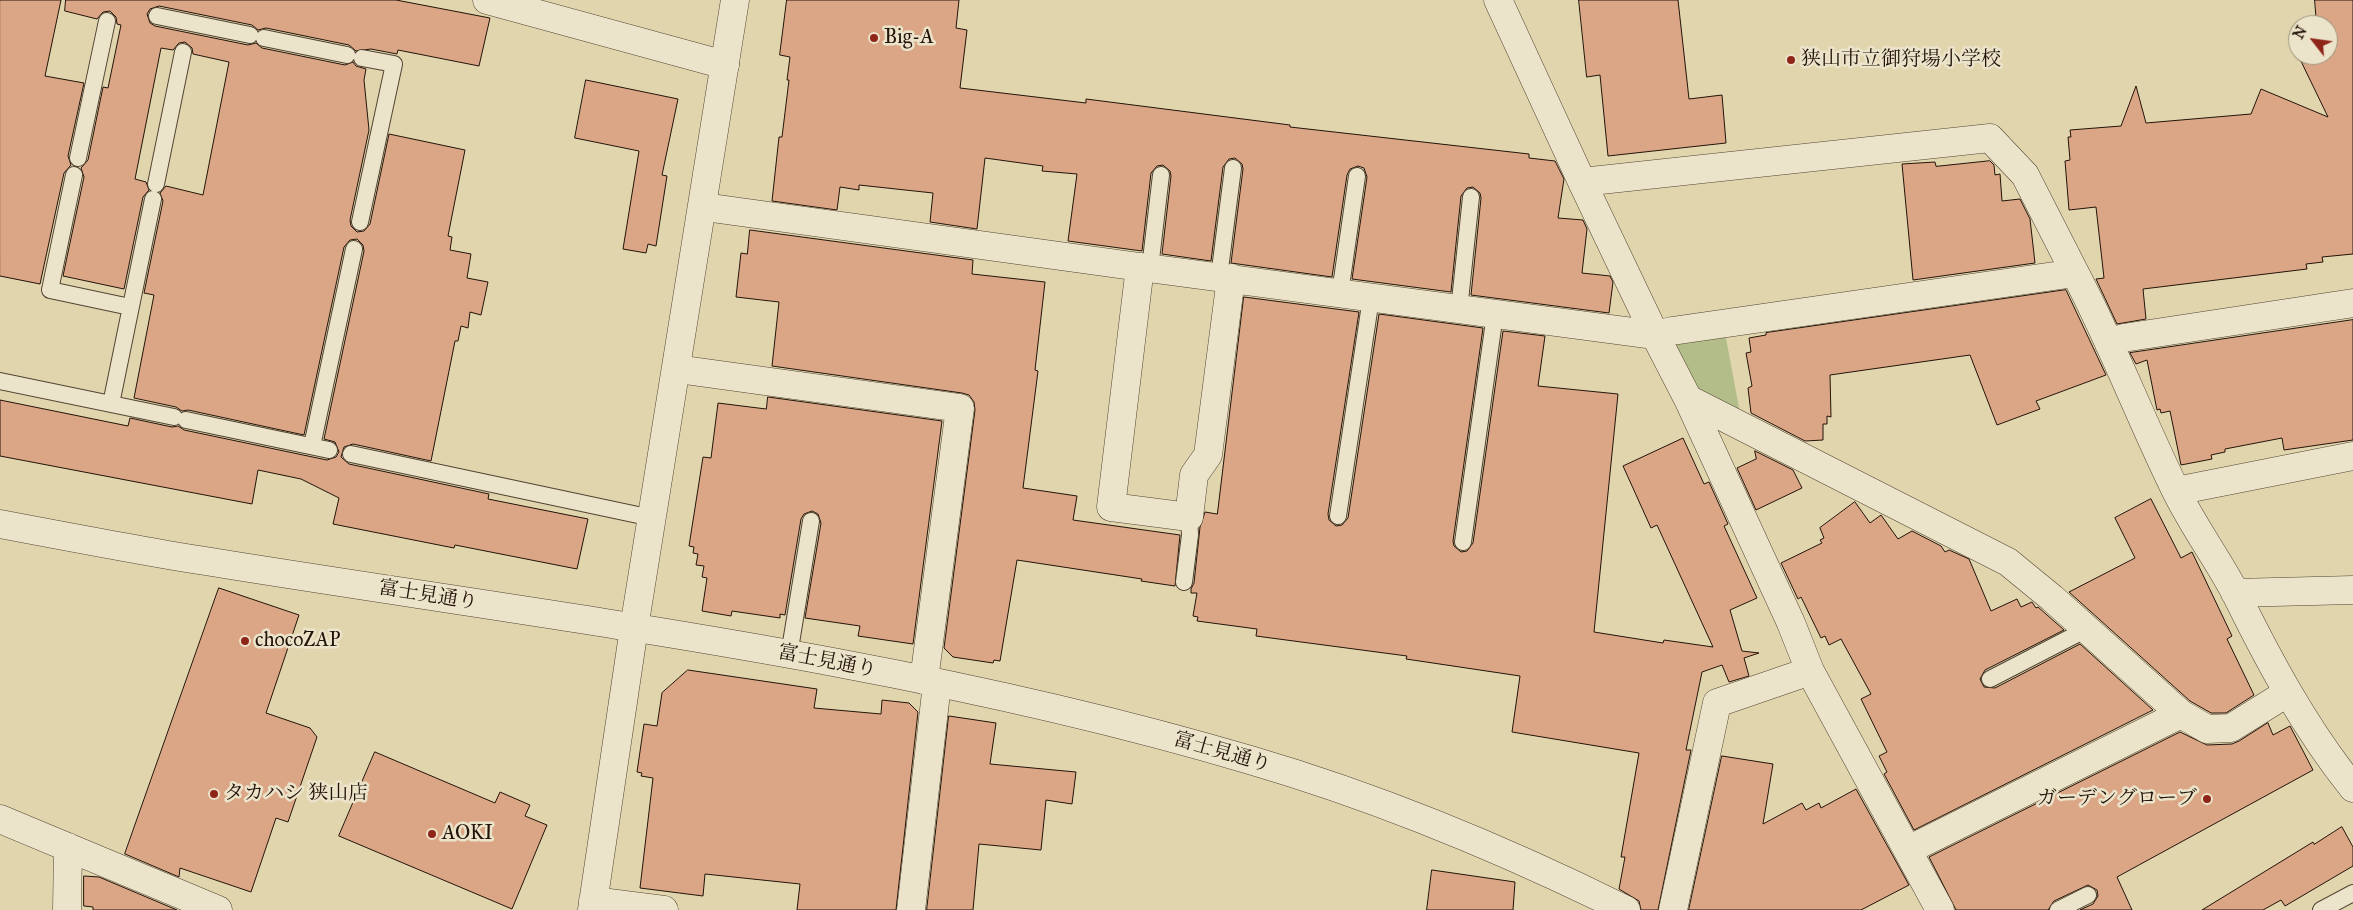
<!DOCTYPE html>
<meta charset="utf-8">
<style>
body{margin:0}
#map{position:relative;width:2353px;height:910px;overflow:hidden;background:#e1d5ae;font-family:"IM FELL Great Primer",serif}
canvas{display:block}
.north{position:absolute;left:2288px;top:15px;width:50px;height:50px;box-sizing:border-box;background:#ece4ca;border:1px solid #9c907d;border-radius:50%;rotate:300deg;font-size:14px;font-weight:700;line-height:20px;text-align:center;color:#231309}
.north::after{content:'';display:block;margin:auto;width:18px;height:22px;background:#8f2418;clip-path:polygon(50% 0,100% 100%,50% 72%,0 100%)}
</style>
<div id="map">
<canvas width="2353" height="910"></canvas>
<div class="north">N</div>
</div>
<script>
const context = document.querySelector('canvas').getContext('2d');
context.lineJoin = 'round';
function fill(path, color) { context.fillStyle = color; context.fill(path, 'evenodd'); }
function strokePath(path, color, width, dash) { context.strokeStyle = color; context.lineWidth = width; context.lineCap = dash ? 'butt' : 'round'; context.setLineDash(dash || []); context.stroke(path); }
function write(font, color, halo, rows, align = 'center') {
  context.font = font + ' "IM FELL Great Primer","Noto Serif JP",serif'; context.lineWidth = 5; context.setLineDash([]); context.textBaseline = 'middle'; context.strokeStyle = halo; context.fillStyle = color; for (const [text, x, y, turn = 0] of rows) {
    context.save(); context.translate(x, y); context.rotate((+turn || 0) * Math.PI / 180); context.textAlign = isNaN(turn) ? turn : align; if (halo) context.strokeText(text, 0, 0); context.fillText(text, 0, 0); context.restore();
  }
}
fill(new Path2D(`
 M1725,333L1740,413L1684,382L1671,355L1682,338Z`), '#b3bd8a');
const building = new Path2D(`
 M0,0H61L45,76L84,83L68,156L71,165L64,173L40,284L0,276Z
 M66,0H396L490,18L479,66L398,50L397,54L371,49L356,51L349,45L266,28L258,30L252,25L159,6L150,9L147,14L150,23L155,26L248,45L256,43L262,48L345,65L353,62L356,66L366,69L364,80L369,130L350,220L351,226L357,232L364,231L370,224L389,134L465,150L448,236L452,237L450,250L471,254L467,278L488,282L481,315L470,312L468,328L461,326L458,341H455L431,461L353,444L344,447L341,457L349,464L489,494L488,499L588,519L577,569L455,545L454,548L333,524L339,498L301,479L258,470L252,504L0,456V400L128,426L130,418L172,427L178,426L184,430L327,460L336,457L339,452L335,442L324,439L364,251L363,245L357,239L350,240L344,247L304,435L188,410L182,411L176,407L134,398L154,295L144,293L163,201L160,193L166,186L203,195L229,62L193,54L192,48L185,42L179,43L173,50L161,48L135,179L146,182L149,190L143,197L124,289L63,276L84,177L81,168L88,160L103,87L108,88L121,25L117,24L116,17L110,11L103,12L97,19L65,11Z
 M787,0H959L956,28L967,30L960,88L1086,103V99L1290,125V127L1529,154V158L1555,161L1564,179L1558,218L1583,220L1587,229L1582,273L1610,276L1613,282L1609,313L1471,295L1481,198L1480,193L1473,187L1467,188L1461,196L1451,292L1352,279L1367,177L1364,168L1358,166L1350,169L1347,175L1332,277L1231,263L1243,169L1242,164L1235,158L1229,159L1223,167L1211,261L1162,254L1171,176L1170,171L1163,165L1157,166L1151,173L1142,251L1068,241L1077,174L1042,171L1043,166L985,158L977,229L930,222L933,193L859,185V190L840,187L837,210L772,201L779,137H782L789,80H787L790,57L780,55Z
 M1579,0H1678L1689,99L1722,95L1726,143L1608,156L1600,75L1587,77Z
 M2315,0H2353V254L2322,257L2323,262L2306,264L2307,269L2143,289L2146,319L2117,324L2096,279L2104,278L2096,207L2069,210L2065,161L2070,160L2068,137H2071L2070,130L2121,126L2136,86L2146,123L2251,114L2261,89L2328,117L2298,55H2328V25H2317Z
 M586,80L678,99L662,175L667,176L656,246L648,244L646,253L623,249L639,151L575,138Z
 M1990,161L1994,165L1995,175L2000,174L2002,201L2020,199L2030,219L2035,263L1913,280L1902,164L1935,162L1936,166Z
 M750,230L973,260L972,274L1045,282L1035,370L1038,371L1023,488L1077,496L1073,520L1180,535L1175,586L1141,581L1142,579L1017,560L1000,661L994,660L993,663L953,657L944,648L975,410L974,402L969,395L962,393L772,366L779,302L736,297L741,253L747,254Z
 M2066,290L2106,375L2036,401L2040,409L1997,425L1970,355L1830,375L1831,417L1827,416V424H1823V440L1805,441L1751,413L1748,388L1752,386L1746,353L1751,352L1749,338L1766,335V333Z
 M1244,297L1359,312L1328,514L1329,520L1336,526L1342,525L1348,518L1379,314L1483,328L1453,541L1454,546L1461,552L1467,551L1473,543L1503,331L1545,336L1538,386L1618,394L1594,632L1663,643L1664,640L1713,647L1657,525L1651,528L1623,466L1683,438L1704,484L1709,482L1728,524L1724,526L1757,598L1730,610L1742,651L1759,653L1744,658L1749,676L1729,682L1722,665L1702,672L1686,750H1691L1658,910H1641L1639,901L1619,889L1625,857H1621L1639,753L1512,732L1520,676L1406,659L1407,656L1256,636L1257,629L1197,621L1198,617L1193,616L1197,593H1191V589L1194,583L1200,527L1205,512L1217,514Z
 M2353,320V440L2284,450L2282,438L2225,449V452L2211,455L2212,459L2181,465L2170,411L2161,413L2160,409L2157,410L2147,360L2136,364L2130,353Z
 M768,397L942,421L913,644L858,636L860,626L805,618L821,523L818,514L812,511L804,514L801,519L785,615L780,614V618L732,611L731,616L702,611L707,578L702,577L704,566L696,565L698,554L693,553L694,547L689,546L703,457L711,458L718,403L766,409Z
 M1755,451L1793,470L1802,488L1756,510L1737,468L1756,459Z
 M2151,499L2181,558L2192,552L2232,636L2227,639L2254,695L2226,713H2211L2190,701L2069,592L2135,558L2115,518Z
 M1855,502L1870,523L1881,515L1898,539L1912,531L1941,546L1945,552L1949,550L1969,559L1991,611L2017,599L2021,607L2032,602L2036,608L2038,607L2064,630L1985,670L1980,679L1984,687L1995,688L2080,644L2153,710L1914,830L1884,774L1887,772L1879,756L1887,752L1861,699L1871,694L1841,639L1829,645L1825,636L1821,638L1801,597L1798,599L1781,563L1822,543L1820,540L1824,538L1820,528Z
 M219,588L299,615L266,713L310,728L317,737L288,822L276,818L251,892L180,868L179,877L125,854Z
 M688,670L817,689L814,708L881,714L882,700L909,703L918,712L896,910H797L800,884L705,874L703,896L640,888L653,778L641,776L642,773L637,772L644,724L657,726L662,693Z
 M949,716L996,723L990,764L1076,772L1072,804L1046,800L1041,850L979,844L973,910H927Z
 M2268,723L2273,735L2290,726L2313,770L2117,877L2132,910H2080L2093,904L2098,896L2097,890L2088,885L2054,901L2048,910H1956L1929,857L2180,732L2207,745L2232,744L2239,741Z
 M375,752L495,803L500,792L530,805L525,816L547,825L512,909L339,836Z
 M1722,756L1773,764L1763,824L1802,803L1806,810L1819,803L1821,808L1856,789L1909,885L1861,910H1689Z
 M2342,827L2353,847V866L2285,906L2281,900L2263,910H2202L2313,842L2314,844Z
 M1432,870L1515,882L1513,910H1427Z
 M84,876L99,877L177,910H93V907L84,906Z`);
fill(building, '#daa686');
strokePath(building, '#231309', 1);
const service = new Path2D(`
 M157,16L250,35
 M264,38L347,55
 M78,158L107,21
 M74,175L50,290L130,307
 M156,184L183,52
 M360,222L394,64L362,58
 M1150,268L1161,175
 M1219,277L1233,168
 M1340,293L1357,176
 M1459,310L1471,197
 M0,381L174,417
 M111,404L153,199
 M186,420L329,450
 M312,446L354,249
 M351,454L652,518
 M1338,516L1371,298
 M1463,542L1495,314
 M1184,582L1190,535L1189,517
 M789,655L811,521
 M1990,679L2085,630
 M2058,910L2088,895
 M2321,910L2353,893`);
const minor = new Path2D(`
 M487,0L725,65
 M1498,0L1582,182L1655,335L1688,399L1791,623L1810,671L1940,910
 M1582,182L1990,138L2025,175L2075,273
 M704,207L1140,267L1655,335L1672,331L2075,273C2112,343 2140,418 2175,489C2193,526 2217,558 2236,594C2270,663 2305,728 2353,788
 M1140,267L1111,507L1189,517L1194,475L1208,455L1231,278
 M2109,344L2123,338L2353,303
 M677,369L960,408L924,680
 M1688,399L2008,562L2052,598L2181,714L2207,729L2231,728L2287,693
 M2176,491L2353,456
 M2235,593L2353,590
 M0,819L218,910
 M1908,850L2181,714
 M593,901L664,910
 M67,910L68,847
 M592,910L634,628
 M911,910L937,684
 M1673,910L1717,703L1810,671`);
const tertiary = new Path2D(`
 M0,524C58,535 116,546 174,556C534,615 900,656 1250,760C1380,798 1505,850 1626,910
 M634,628L735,0`);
strokePath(service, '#524432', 18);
strokePath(minor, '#524432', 29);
strokePath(tertiary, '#524432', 29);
strokePath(service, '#ece4ca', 16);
strokePath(minor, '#ece4ca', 28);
strokePath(tertiary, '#ece4ca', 28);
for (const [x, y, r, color] of [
 [874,38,5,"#8f2418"],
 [1791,60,5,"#8f2418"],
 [245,641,5,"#8f2418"],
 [214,794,5,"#8f2418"],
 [2207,799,5,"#8f2418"],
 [432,834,5,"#8f2418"]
]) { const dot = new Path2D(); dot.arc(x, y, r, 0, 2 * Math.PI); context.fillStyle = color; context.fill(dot); strokePath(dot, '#ece4ca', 2); }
write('20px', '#231309', '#ece4ca', [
 ["Big-A",884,38],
 ["狭山市立御狩場小学校",1801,60],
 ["chocoZAP",255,641],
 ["タカハシ 狭山店",224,794],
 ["ガーデングローブ",2197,799,"right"],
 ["AOKI",442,834]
], 'left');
write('20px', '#231309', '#ece4ca', [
 ["富士見通り",428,596,9],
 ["富士見通り",827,662,11],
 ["富士見通り",1222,753,16]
]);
</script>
